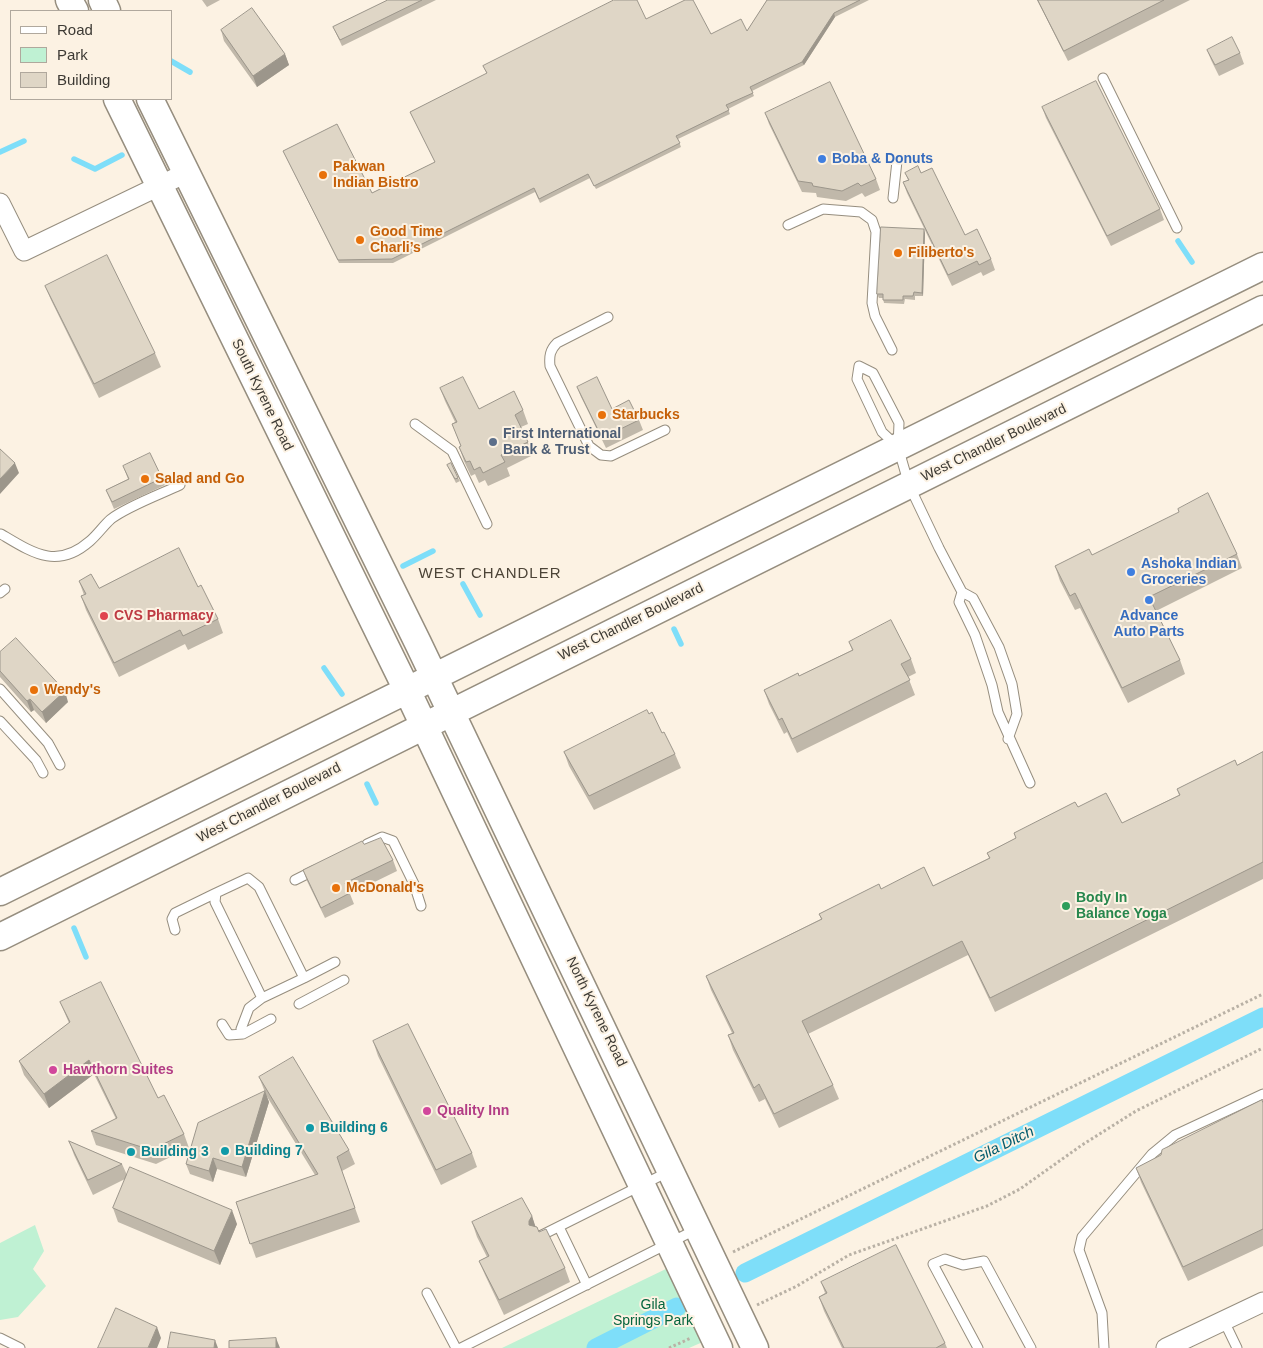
<!DOCTYPE html>
<meta charset="utf-8">
<style>
body{margin:0}
#map{position:relative;width:1263px;height:1348px;overflow:hidden;background:#fcf2e3;font-family:Arial,sans-serif}
canvas{display:block}
.legend{position:absolute;left:10px;top:10px;width:162px;height:90px;box-sizing:border-box;background:#fcf2e3;border:1px solid #b0a89d;margin:0;padding:6px 9px;list-style:none;font-size:15px;color:#3d3a34}
.legend li{display:flex;align-items:center;gap:10px;height:25px}
.legend b{width:25px;border:1px solid #b0a89d}
</style>
<div id="map">
<canvas width="1263" height="1348"></canvas>
<ul class="legend">
<li><b style="height:6px;background:#fff"></b>Road</li>
<li><b style="height:14px;background:#bff1d3"></b>Park</li>
<li><b style="height:14px;background:#dfd6c6"></b>Building</li>
</ul>
</div>
<script>
const context = document.querySelector('canvas').getContext('2d');
context.lineJoin = 'round';
function fill(path, color) { context.fillStyle = color; context.fill(path, 'evenodd'); }
function strokePath(path, color, width, dash) { context.strokeStyle = color; context.lineWidth = width; context.lineCap = dash ? 'butt' : 'round'; context.setLineDash(dash || []); context.stroke(path); }
function write(font, color, halo, rows, align = 'center') {
  context.font = font + ' Arial,sans-serif'; context.lineWidth = 4; context.setLineDash([]); context.textBaseline = 'middle'; context.strokeStyle = halo; context.fillStyle = color; for (const [text, x, y, turn = 0] of rows) {
    context.save(); context.translate(x, y); context.rotate((+turn || 0) * Math.PI / 180); context.textAlign = isNaN(turn) ? turn : align; if (halo) context.strokeText(text, 0, 0); context.fillText(text, 0, 0); context.restore();
  }
}
fill(new Path2D(`
 M35,1225L44,1251L33,1269L46,1286L18,1317L0,1320V1243Z
 M670,1267L705,1341L689,1348H502Z`), '#bff1d3');
strokePath(new Path2D(`
 M171,61L190,72
 M0,152L24,141
 M74,159L95,169L122,155
 M1178,241L1192,262
 M403,566L433,551
 M463,584L480,615
 M674,629L681,644
 M324,668L342,694
 M367,784L376,803
 M74,928L86,957`), '#7edef9', 5.5);
strokePath(new Path2D(`
 M745,1273L1263,1017
 M596,1348L677,1307`), '#7edef9', 19);
const service = new Path2D(`
 M1103,78L1177,228
 M893,198L897,161
 M788,225L823,209L861,212L872,220L876,232L872,303L875,316L892,350
 M608,317L557,343C550,350 549,356 550,366L589,446L601,455L611,456L665,430
 M415,424L452,451L487,524
 M896,445L882,432L857,379L859,366L873,373L899,423L898,447L909,485L939,548L962,592L973,598L999,647L1012,684L1017,714L1008,739
 M1,534C33,553 57,570 90,541C98,534 104,525 111,519C128,506 161,494 180,485
 M962,592L959,602L975,635L992,685L998,712L1030,783
 M0,593L5,589
 M0,689L48,743L60,765
 M0,721L36,760L43,773
 M367,844L382,837L393,841L414,884L421,906
 M295,880L315,870
 M175,930L172,919L175,913L216,893
 M262,998L304,978
 M299,1004L344,980
 M271,1019L243,1034L241,1029L249,1008L262,998L215,902L216,893L248,878L259,887L304,978L335,962
 M222,1024L229,1035L243,1034
 M559,1227L587,1285
 M540,1236L668,1172
 M427,1293L456,1348
 M1224,1321L1237,1348
 M0,1338L20,1348
 M461,1348L695,1230
 M978,1348L933,1264L945,1259L963,1265L984,1261L1031,1348
 M1104,1348L1102,1313L1079,1250L1082,1237L1152,1154L1175,1135L1263,1094`);
const minor = new Path2D(`
 M0,203L24,251L186,173
 M1166,1348L1263,1302`);
const secondary = new Path2D(`
 M69,0L75,11
 M102,0L107,11
 M117,99L407,690L719,1348
 M150,99L418,643L755,1348
 M0,892L1263,266
 M0,937L1263,309`);
strokePath(service, '#968e7f', 11);
strokePath(minor, '#968e7f', 21);
strokePath(secondary, '#968e7f', 29);
strokePath(new Path2D(`
 M733,1252L1263,994
 M757,1305L797,1286L849,1255L987,1206L1020,1189L1082,1145L1136,1111L1263,1048
 M669,1348L691,1338`), '#b9b1a5', 3, [2.5, 2.5]);
strokePath(service, '#fff', 9);
strokePath(minor, '#fff', 19);
strokePath(secondary, '#fff', 26);
fill(new Path2D(`
 M202,0H220L207,7Z
 M388,0H436L342,46L333,27Z
 M767,0H869L835,17L804,65L752,91L754,96L728,109L730,114L678,139L681,147L596,189L590,178L540,203L535,192L393,263H339L283,151L372,193L435,162L410,112L487,74L483,66L646,19L711,34L747,31Z
 M1037,0H1190L1068,61Z
 M221,30L285,54L289,65L257,87L224,41Z
 M1207,50L1240,53L1244,64L1219,76L1211,60Z
 M1042,107L1160,209L1164,220L1111,246L1046,118Z
 M765,113L876,179L880,190L865,197L862,193L846,201L817,197L816,193L802,192L769,124Z
 M905,173H921L965,235L991,259L995,270L983,276L981,272L952,286L907,193L903,182L908,180Z
 M925,233L923,296H915V300L905,299L904,304L884,303L883,298H879L877,294Z
 M45,286L155,353L161,367L99,398L51,300Z
 M577,387L612,409L639,420L643,430L606,448L581,397Z
 M440,388L479,409L523,410L528,424L521,427L528,442L533,455L507,468L510,476L488,486L485,480L479,483L475,474L471,476L464,461L459,447L461,446L452,424L455,422L445,401Z
 M447,465L458,478L460,481L456,483Z
 M123,466L162,478L165,485L114,509L106,490L128,479Z
 M1237,554L1242,568L1156,611L1180,660L1185,674L1128,703L1080,608L1075,610L1060,581L1055,566L1092,555Z
 M79,581L99,588L198,587L218,619L223,633L188,650L185,644L119,677L86,610L81,596L84,595Z
 M849,642L911,659L916,673L908,677L915,695L797,753L787,732L784,734L769,704L764,690L799,676L852,650Z
 M0,652L68,702L46,723L34,710L31,712L0,677Z
 M649,714L675,754L681,768L594,810L569,766L564,752Z
 M1263,752V879L995,1012L968,955L808,1034L833,1085L839,1099L779,1128L765,1099L759,1102L733,1050L728,1035L732,1033L711,990L706,976L821,919L819,914L881,889L933,886L989,858L987,853L1016,838L1014,833L1078,807L1122,823L1179,795L1177,789L1237,765Z
 M393,860L397,871L350,894L354,904L325,918L307,881L303,870Z
 M60,1002L158,1098L184,1134L189,1148L156,1164L96,1145L91,1131L116,1119L94,1074L49,1108L24,1075L19,1061L69,1023Z
 M373,1041L472,1153L477,1167L441,1185L378,1056Z
 M259,1077L349,1150L355,1164L342,1171L360,1222L256,1258L236,1202L315,1175L266,1095L269,1102L246,1177L217,1169L213,1182L190,1174L186,1164L265,1092Z
 M1263,1103V1246L1188,1281L1141,1182L1136,1168Z
 M69,1141L122,1164L127,1175L237,1224L220,1265L118,1222L113,1208L125,1179L93,1195L74,1155Z
 M532,1216L535,1227L565,1268L570,1282L504,1315L485,1275L479,1261L487,1257L477,1237L472,1222Z
 M821,1282L945,1343L947,1348H842L824,1311L819,1297L825,1293Z`), '#c0b8aa');
fill(new Path2D(`
 M834,13L835,17L804,65L802,62Z
 M285,54L289,65L257,87L253,76Z
 M924,229L925,233L923,296L922,293Z
 M15,463L19,473L0,494V479Z
 M65,691L68,702L46,723L42,712Z
 M30,699L34,710L31,712L27,701Z
 M89,1060L94,1074L49,1108L44,1094Z
 M265,1091L269,1102L246,1177L242,1167Z
 M213,1158L217,1169L213,1182L209,1171Z
 M232,1210L237,1224L220,1265L214,1251Z
 M532,1216L537,1231L529,1225V1221Z
 M157,1327L161,1338L157,1348H148Z
 M276,1338L280,1348H276Z
 M215,1340L218,1348H214Z`), '#9c968b');
const building = new Path2D(`
 M388,0H422L340,40L333,27Z
 M614,0H637L646,19L685,0H693L711,34L741,19L747,31L767,0H860L834,13L802,62L750,87L753,93L726,105L729,110L676,136L680,143L594,186L588,174L539,199L534,188L392,259L338,260L283,151L337,124L372,193L435,162L410,112L487,73L483,66Z
 M1038,0H1164L1064,51Z
 M252,8L285,54L253,76L221,30Z
 M1232,37L1240,53L1215,65L1207,50Z
 M1096,81L1160,209L1107,236L1042,107Z
 M830,82L876,179L861,186L858,183L842,191L813,186L812,183L798,181L765,113Z
 M918,166L921,173L932,168L965,235L977,229L991,259L979,265L977,261L948,275L903,182L909,180L905,173Z
 M881,227L924,229L922,293L914,292L913,296H903V300H883V294H877Z
 M107,255L155,353L94,384L45,286Z
 M463,377L479,409L514,391L523,410L515,415L528,442L501,455L505,462L483,473L480,467L474,470L470,461L466,462L459,447L461,446L452,424L457,422L440,388Z
 M597,377L612,409L629,400L639,420L602,438L577,387Z
 M0,449L15,463L0,479Z
 M150,453L162,478L112,502L106,490L129,479L123,466Z
 M451,463L458,478L455,479L447,465Z
 M1208,493L1237,554L1149,597L1180,660L1122,688L1075,593L1070,596L1055,566L1089,549L1092,555L1179,512L1178,509Z
 M179,548L198,587L201,585L218,619L183,636L180,630L114,663L81,596L86,594L79,581L91,574L99,588Z
 M891,620L911,659L901,664L910,680L792,739L782,718L779,720L764,690L798,673L799,676L853,650L849,642Z
 M16,638L65,691L42,712L30,699L27,701L0,671V652Z
 M647,710L649,714L652,712L662,733L664,732L675,754L589,796L564,752Z
 M1263,752V862L990,998L962,941L802,1021L833,1085L774,1114L759,1084L754,1088L728,1035L734,1033L706,976L822,919L819,914L879,884L881,889L924,867L933,886L990,858L987,853L1016,838L1014,833L1075,802L1078,807L1106,793L1122,823L1180,795L1177,789L1235,760L1237,765Z
 M381,838L393,860L345,883L350,893L321,908L303,870L362,841L364,844Z
 M101,982L158,1098L164,1095L184,1134L151,1150L91,1131L117,1118L89,1060L44,1094L19,1061L70,1022L60,1002Z
 M408,1024L472,1153L436,1170L373,1041Z
 M293,1057L349,1150L337,1157L355,1208L250,1244L236,1202L318,1174L259,1077Z
 M265,1091L242,1167L213,1158L209,1171L186,1164L198,1123Z
 M1262,1100L1263,1103V1229L1183,1267L1136,1168L1161,1155L1162,1150Z
 M69,1141L122,1164L88,1180Z
 M130,1167L232,1210L214,1251L113,1208Z
 M522,1198L532,1216L529,1221V1225L537,1227L539,1232L546,1229L565,1268L499,1300L479,1261L489,1256L472,1222Z
 M896,1245L945,1343L936,1348H844L819,1297L827,1293L821,1282Z
 M116,1308L157,1327L148,1348H98Z
 M171,1332L215,1340L214,1348H168Z
 M276,1338V1348H229V1341Z`);
fill(building, '#dfd6c6');
strokePath(building, '#9c968b', 1);
for (const [x, y, r, color] of [
 [822,159,5,"#3f7fe0"],
 [323,175,5,"#e8710a"],
 [360,240,5,"#e8710a"],
 [898,253,5,"#e8710a"],
 [602,415,5,"#e8710a"],
 [493,442,5,"#5c6f8a"],
 [145,479,5,"#e8710a"],
 [1131,572,5,"#3f7fe0"],
 [1149,600,5,"#3f7fe0"],
 [104,616,5,"#e0444e"],
 [34,690,5,"#e8710a"],
 [336,888,5,"#e8710a"],
 [1066,906,5,"#2e9e5b"],
 [53,1070,5,"#d1479c"],
 [427,1111,5,"#d1479c"],
 [310,1128,5,"#0f9aa8"],
 [225,1151,5,"#0f9aa8"],
 [131,1152,5,"#0f9aa8"]
]) { const dot = new Path2D(); dot.arc(x, y, r, 0, 2 * Math.PI); context.fillStyle = color; context.fill(dot); strokePath(dot, '#fcf2e3', 2); }
write('bold 14px', '#366cbe', '#fcf2e3', [
 ["Boba & Donuts",832,159],
 ["Ashoka Indian",1141,564],
 ["Groceries",1141,580],
 ["Advance",1149,616,"center"],
 ["Auto Parts",1149,632,"center"]
], 'left');
write('bold 14px', '#c56008', '#fcf2e3', [
 ["Pakwan",333,167],
 ["Indian Bistro",333,183],
 ["Good Time",370,232],
 ["Charli’s",370,248],
 ["Filiberto's",908,253],
 ["Starbucks",612,415],
 ["Salad and Go",155,479],
 ["Wendy's",44,690],
 ["McDonald's",346,888]
], 'left');
write('14px', '#3d3a34', '#fcf2e3', [
 ["South Kyrene Road",262,395,64],
 ["West Chandler Boulevard",994,443,-26],
 ["West Chandler Boulevard",631,622,-26],
 ["West Chandler Boulevard",269,803,-27],
 ["North Kyrene Road",596,1012,64]
]);
write('bold 14px', '#4e5e75', '#fcf2e3', [
 ["First International",503,434],
 ["Bank & Trust",503,450]
], 'left');
write('bold 14px', '#be3a42', '#fcf2e3', [
 ["CVS Pharmacy",114,616]
], 'left');
write('bold 14px', '#27864d', '#fcf2e3', [
 ["Body In",1076,898],
 ["Balance Yoga",1076,914]
], 'left');
write('bold 14px', '#b23c85', '#fcf2e3', [
 ["Hawthorn Suites",63,1070],
 ["Quality Inn",437,1111]
], 'left');
write('bold 14px', '#0d838f', '#fcf2e3', [
 ["Building 6",320,1128],
 ["Building 7",235,1151],
 ["Building 3",141,1152]
], 'left');
write('14px', '#05653e', '#fcf2e3', [
 ["Gila",653,1305],
 ["Springs Park",653,1321]
]);
context.letterSpacing = '1px';
write('15px', '#4c4437', '#fcf2e3', [
 ["WEST CHANDLER",490,574]
]);
context.letterSpacing = '0px';
write('italic 15px', '#025a6c', '#fcf2e3', [
 ["Gila Ditch",1004,1145,-26]
]);
</script>
